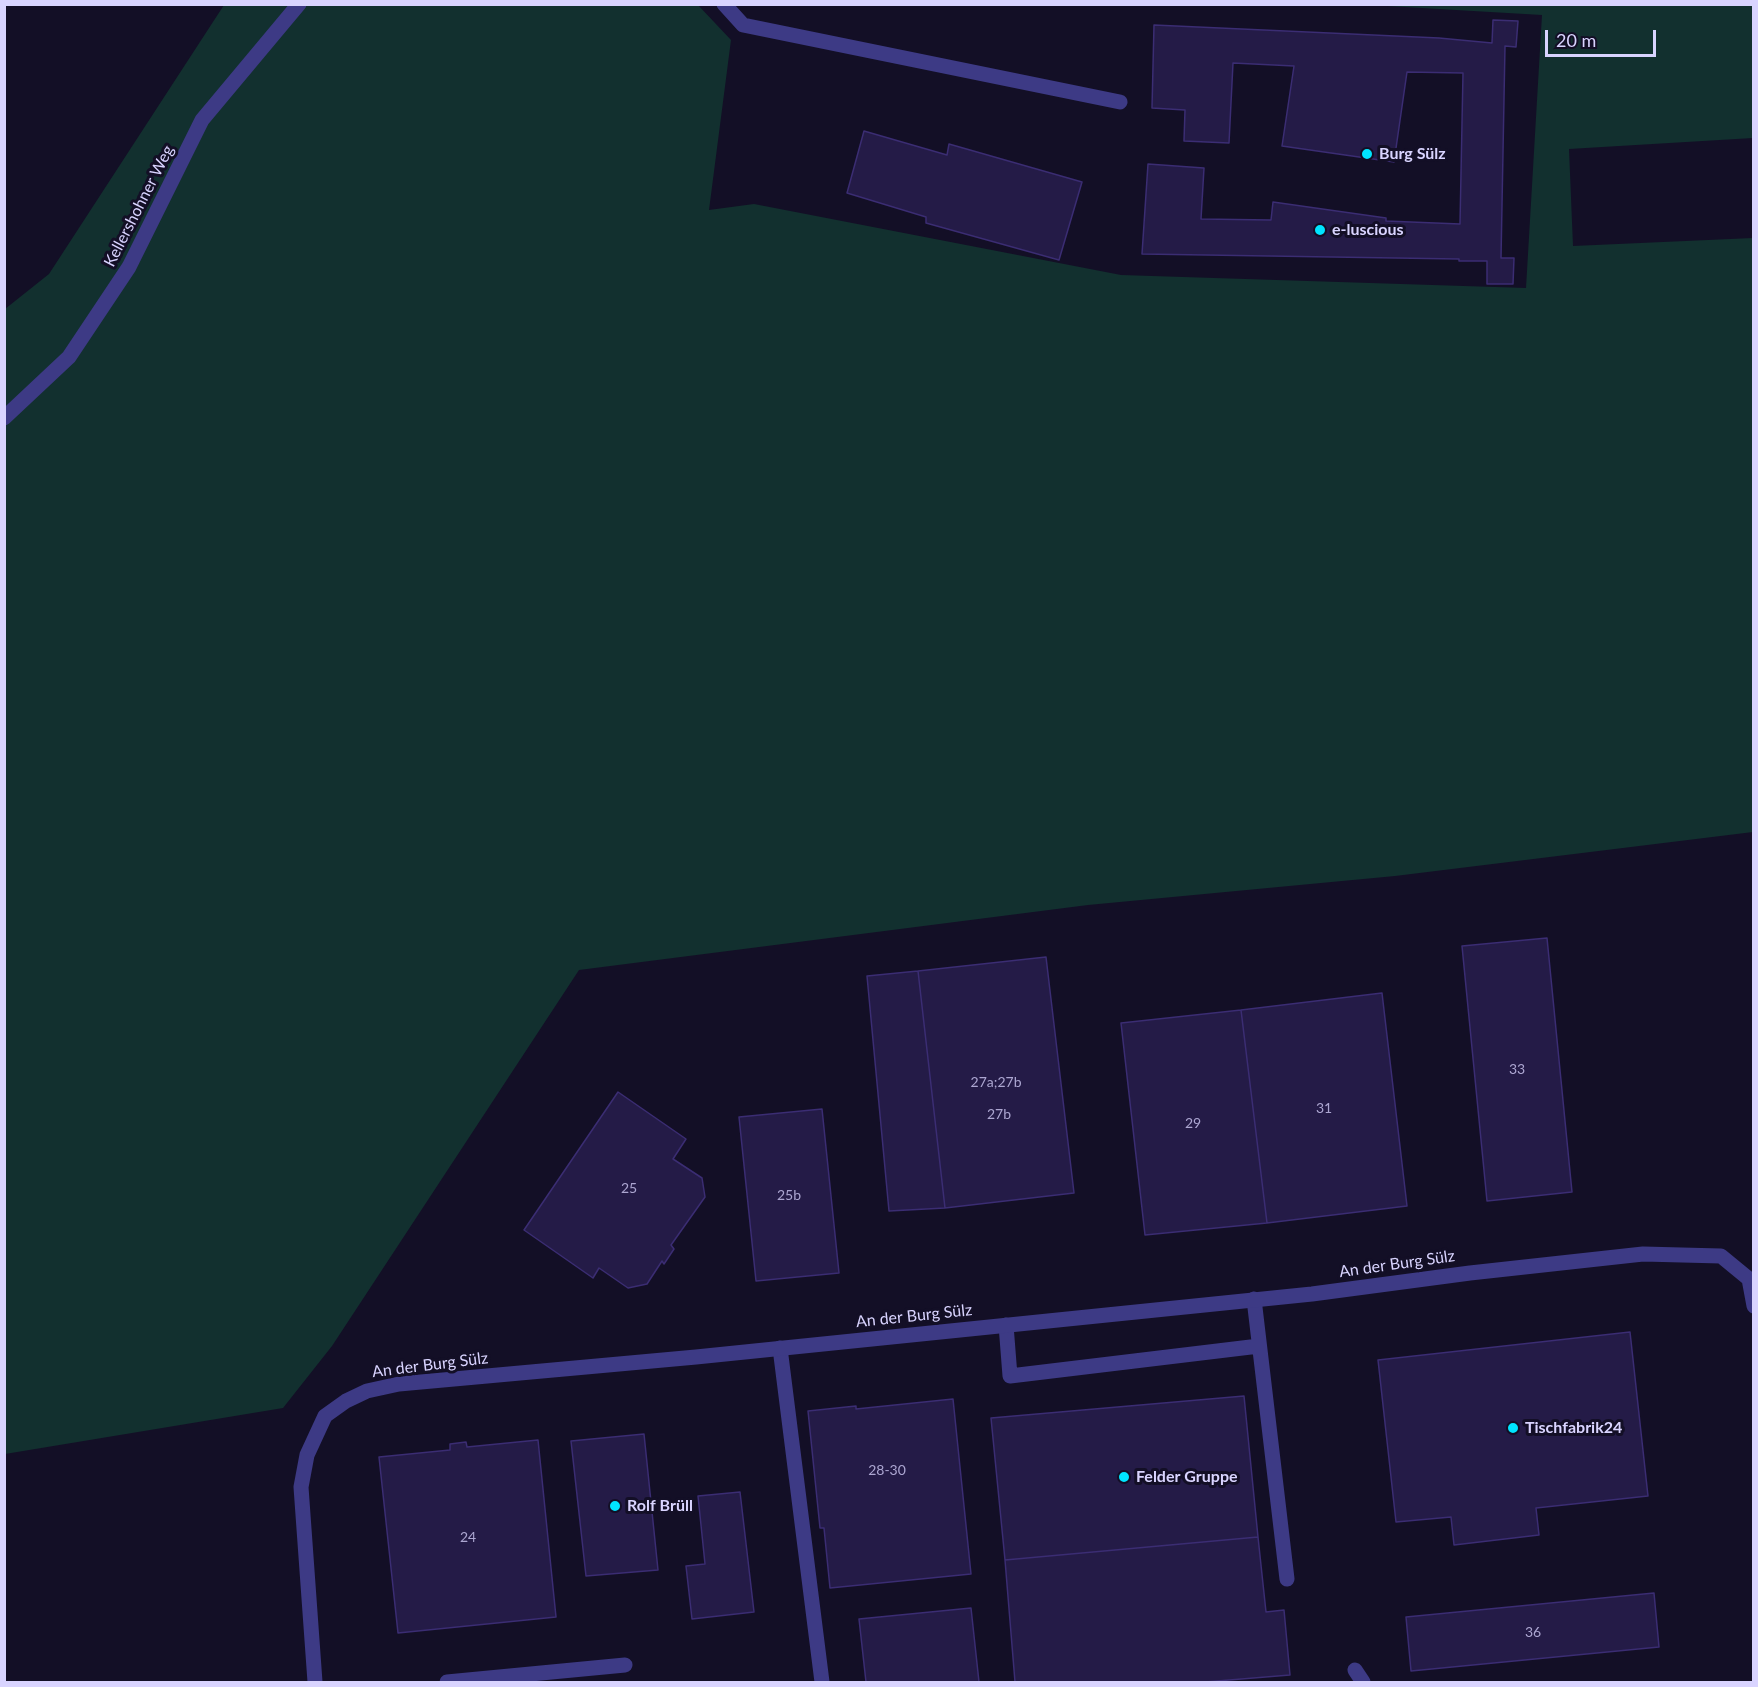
<!DOCTYPE html>
<meta charset="utf-8">
<style>
body{margin:0}
#map{position:relative;width:1758px;height:1687px;overflow:hidden;background:#130f26;font-family:Lato,sans-serif}
canvas{display:block}
.frame{position:absolute;inset:0;border:6px solid #d9d4ff;pointer-events:none}
.scale{position:absolute;left:1545px;top:30px;width:111px;height:27px;box-sizing:border-box;border:3px solid #d9d4ff;border-top:0;padding-left:8px;font-size:18px;line-height:21px;white-space:nowrap;color:#d9d4ff;-webkit-text-stroke:4px #130f26;paint-order:stroke}
</style>
<div id="map">
<canvas width="1758" height="1687"></canvas>
<div class="frame"></div>
<div class="scale">20 m</div>
</div>
<script>
const context = document.querySelector('canvas').getContext('2d');
context.lineJoin = 'round';
function fill(path, color) { context.fillStyle = color; context.fill(path, 'evenodd'); }
function strokePath(path, color, width, dash) { context.strokeStyle = color; context.lineWidth = width; context.lineCap = dash ? 'butt' : 'round'; context.setLineDash(dash || []); context.stroke(path); }
function write(font, color, halo, rows, align = 'center') {
  context.font = font + ' Lato,sans-serif'; context.lineWidth = 6; context.setLineDash([]); context.textBaseline = 'middle'; context.strokeStyle = halo; context.fillStyle = color; for (const [text, x, y, turn = 0] of rows) {
    context.save(); context.translate(x, y); context.rotate((+turn || 0) * Math.PI / 180); context.textAlign = isNaN(turn) ? turn : align; if (halo) context.strokeText(text, 0, 0); context.fillText(text, 0, 0); context.restore();
  }
}
fill(new Path2D(`
 M224,5H698L731,40L709,210L754,204L1121,275L1526,288L1542,15L1370,5H1753V138L1569,149L1573,246L1753,238V832L1395,876L1088,905L579,970L332,1346L283,1408L5,1454V309L49,274Z`), '#12302f');
const building = new Path2D(`
 M1493,20L1518,21L1516,47L1505,46L1501,258H1514L1513,284H1487V261H1459V259L1142,254L1148,164L1204,168L1201,219L1271,220L1273,202L1386,218V221L1460,224L1463,73L1407,72L1394,162L1282,146L1294,66L1233,63L1229,143L1184,141L1185,110L1152,108L1154,25L1439,38L1492,43Z
 M864,131L947,155L949,144L1082,182L1059,260L926,223V217L847,193Z
 M1547,938L1572,1192L1487,1201L1462,946Z
 M1046,957L1074,1193L945,1208L918,971Z
 M918,971L945,1208L889,1211L867,976Z
 M1382,993L1407,1206L1267,1223L1241,1010Z
 M1241,1010L1267,1223L1145,1235L1121,1023Z
 M618,1092L686,1139L673,1159L702,1178L705,1197L671,1245L674,1249L664,1264L662,1261L647,1284L628,1288L599,1268L593,1278L524,1230Z
 M822,1109L839,1273L756,1281L739,1117Z
 M1630,1332L1648,1496L1536,1508L1539,1535L1454,1545L1451,1517L1396,1522L1378,1360Z
 M1244,1396L1258,1537L1005,1560L991,1418Z
 M953,1399L971,1574L830,1588L824,1528H820L808,1411L856,1406V1409Z
 M644,1434L658,1570L586,1576L571,1441Z
 M538,1440L556,1617L398,1633L379,1457L450,1450V1444L466,1442L467,1447Z
 M740,1492L754,1612L692,1619L686,1566L705,1564L698,1496Z
 M1258,1537L1266,1612L1284,1610L1290,1675L1205,1682H1015L1005,1560Z
 M1654,1593L1659,1647L1411,1671L1406,1617Z
 M971,1608L979,1682H866L859,1619Z`);
fill(building, '#241b47');
strokePath(building, '#3b2d73', 1.5);
strokePath(new Path2D(`
 M724,4L743,25L1120,102
 M1254,1299L1287,1579
 M1006,1325L1010,1376L1259,1346
 M780,1348L822,1682
 M1355,1670L1363,1682
 M447,1682L625,1665`), '#3d3a85', 15);
strokePath(new Path2D(`
 M4,418L69,357L129,267L202,120L299,4
 M315,1682L301,1487L307,1455L325,1416L346,1401L367,1391L399,1384L696,1357L1312,1294L1470,1273L1643,1254L1721,1256L1749,1279L1754,1306`), '#3d3a85', 15);
for (const [x, y, r, color] of [
 [1367,154,6,"#00e5ff"],
 [1320,230,6,"#00e5ff"],
 [1513,1428,6,"#00e5ff"],
 [1124,1477,6,"#00e5ff"],
 [615,1506,6,"#00e5ff"]
]) { const dot = new Path2D(); dot.arc(x, y, r, 0, 2 * Math.PI); context.fillStyle = color; context.fill(dot); strokePath(dot, '#130f26', 2); }
write('14px', '#aca6d1', null, [
 ["33",1517,1069],
 ["27a;27b",996,1082],
 ["31",1324,1108],
 ["27b",999,1114],
 ["29",1193,1123],
 ["25",629,1188],
 ["25b",789,1195],
 ["28-30",887,1470],
 ["24",468,1537],
 ["36",1533,1632]
]);
write('bold 16px', '#d9d4ff', '#130f26', [
 ["Burg Sülz",1379,154],
 ["e-luscious",1332,230],
 ["Tischfabrik24",1525,1428],
 ["Felder Gruppe",1136,1477],
 ["Rolf Brüll",627,1506]
], 'left');
write('16px', '#d9d4ff', '#130f26', [
 ["Kellershohner Weg",139,206,-63],
 ["An der Burg Sülz",1397,1264,-8],
 ["An der Burg Sülz",914,1316,-6],
 ["An der Burg Sülz",430,1365,-7]
]);
</script>
